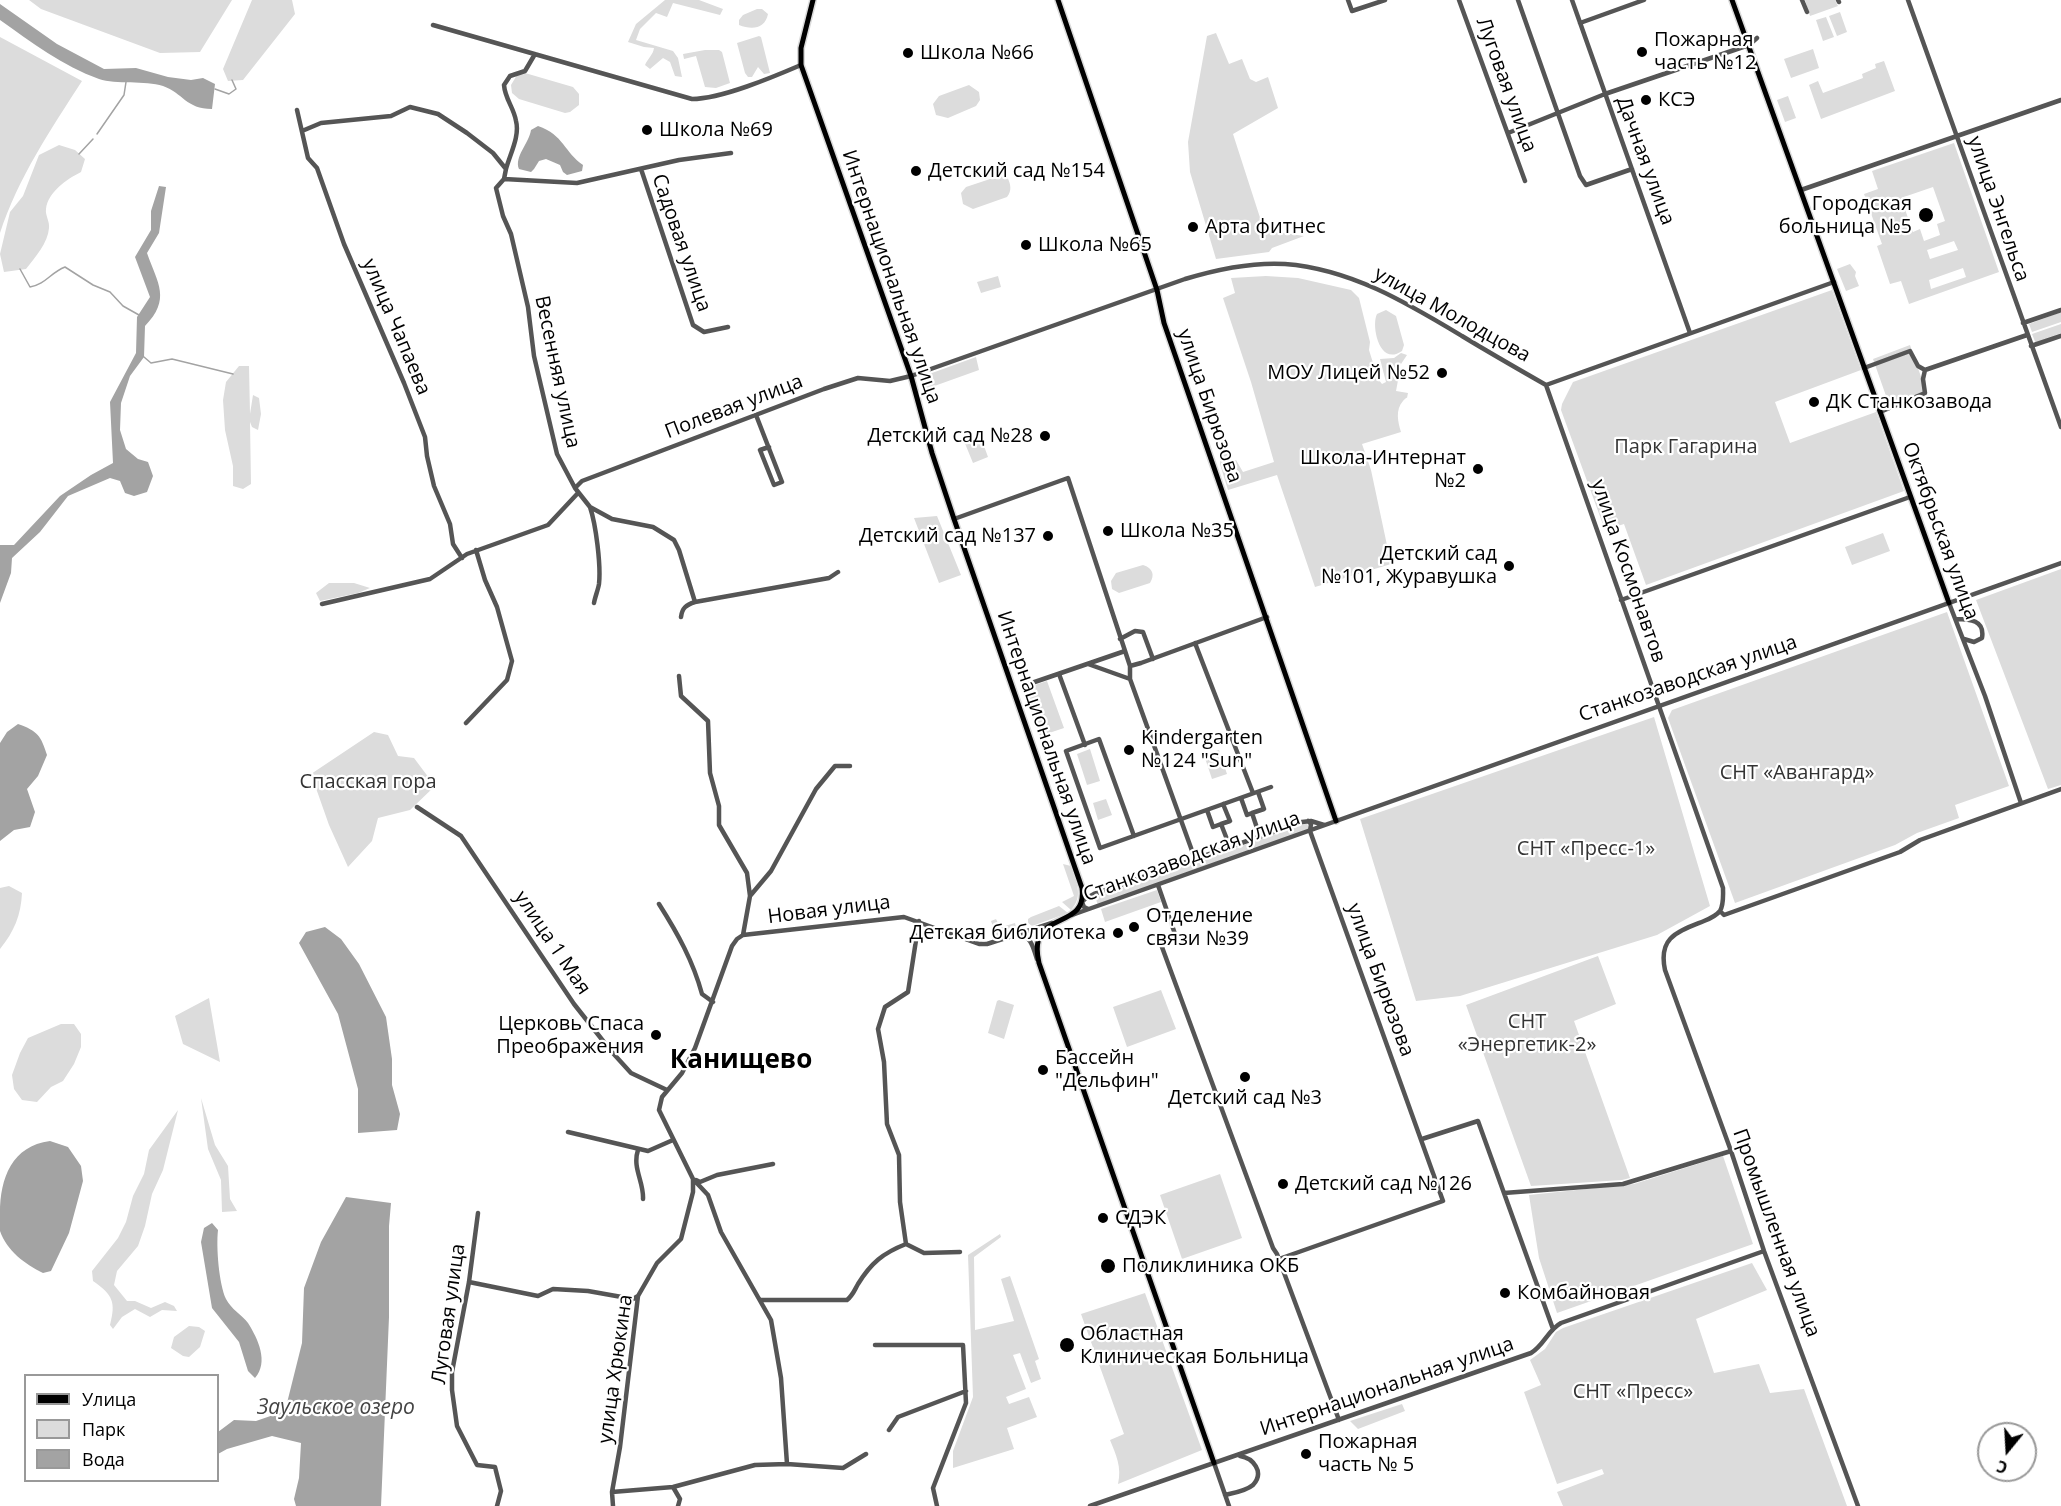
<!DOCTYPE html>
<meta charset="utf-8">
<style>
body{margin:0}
#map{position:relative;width:2061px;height:1506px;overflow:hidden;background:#fff;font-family:"Open Sans",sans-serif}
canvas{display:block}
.legend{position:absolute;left:24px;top:1374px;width:195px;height:108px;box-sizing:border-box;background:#fff;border:2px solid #999;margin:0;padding:8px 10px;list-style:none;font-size:18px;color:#000}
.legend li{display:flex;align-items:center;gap:12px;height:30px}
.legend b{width:30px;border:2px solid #999}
.north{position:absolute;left:1977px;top:1422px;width:60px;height:60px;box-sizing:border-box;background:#fff;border:2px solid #999;border-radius:50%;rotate:198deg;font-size:16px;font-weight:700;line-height:24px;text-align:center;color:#000}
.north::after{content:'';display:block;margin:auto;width:21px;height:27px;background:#000;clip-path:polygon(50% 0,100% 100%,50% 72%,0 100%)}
</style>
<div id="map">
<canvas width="2061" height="1506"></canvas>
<ul class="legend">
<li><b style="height:8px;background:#000"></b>Улица</li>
<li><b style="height:16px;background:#dcdcdc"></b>Парк</li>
<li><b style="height:16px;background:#a3a3a3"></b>Вода</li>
</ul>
<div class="north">С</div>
</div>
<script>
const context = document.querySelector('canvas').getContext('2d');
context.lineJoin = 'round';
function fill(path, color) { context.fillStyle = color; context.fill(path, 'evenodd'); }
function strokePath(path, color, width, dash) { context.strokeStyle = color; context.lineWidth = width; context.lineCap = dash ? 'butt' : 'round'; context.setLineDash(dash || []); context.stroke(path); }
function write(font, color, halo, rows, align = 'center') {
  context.font = font + ' "Open Sans",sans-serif'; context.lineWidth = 4.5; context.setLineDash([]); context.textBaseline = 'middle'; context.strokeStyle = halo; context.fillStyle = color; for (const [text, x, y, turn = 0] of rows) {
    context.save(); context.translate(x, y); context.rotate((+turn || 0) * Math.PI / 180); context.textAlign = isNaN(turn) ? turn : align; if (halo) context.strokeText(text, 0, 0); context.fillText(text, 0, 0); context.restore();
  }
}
fill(new Path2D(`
 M29,0H232L200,52L160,53L41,9Z
 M252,0H292L295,14L243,80L228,81L223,69Z
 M665,0H699L723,9L720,15L673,3L667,17L656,13L640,29L636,40L673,51L678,58L682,77L675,76L670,62L663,58L650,69L645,65C648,58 653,55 654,48L644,47L628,42L636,24Z
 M1805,0H1835L1838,6L1810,16Z
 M757,9H762L768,14C765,29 752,30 739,25V20L743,15Z
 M1840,12L1847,32L1837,36L1829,16Z
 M1826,17L1834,37L1823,41L1816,20Z
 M1216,33L1229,64L1242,59L1250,79L1256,82L1268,77L1278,108L1233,134L1264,230L1304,236L1272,248L1269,252L1216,259L1190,172L1188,142L1207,36Z
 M759,36L761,37L770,73L764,74L758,67L752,77H748L745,73L737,43Z
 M0,37L82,81C51,129 18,178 0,233Z
 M1813,49L1819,68L1791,78L1784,59Z
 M705,50H719L722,52L730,83L716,88L705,87L696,56L684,59L683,54Z
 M1884,61L1895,91L1821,119L1809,85L1818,81L1823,93L1863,78L1862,74L1876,68L1875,64Z
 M525,73L573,87L579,94V105L570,112L565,113L519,99L512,93L511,85L517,75Z
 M969,85L979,92L980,100L976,106L948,118L936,115L933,104L939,96Z
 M1788,96L1796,118L1785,122L1777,100Z
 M1954,143L1999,272L1909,304L1901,281L1890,284L1877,246L1882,244L1864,194L1878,189L1872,171ZM1933,187L1945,221L1937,224L1940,235L1924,241L1920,229L1913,232L1901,198ZM1954,241L1958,250L1930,259L1927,250ZM1963,268L1966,277L1931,289L1929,280Z
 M59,145L75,150L85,159L81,172C67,179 48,192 46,209C45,215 50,222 49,228C48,243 35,257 26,269L4,272L0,254L10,212L23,196L39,155Z
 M999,176L1007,177C1011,184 1012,191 1007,197L973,209L963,204L961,193L966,187Z
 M1850,264L1856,272L1855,276L1859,286L1846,291L1837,269Z
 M998,276L1001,287L981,293L977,282Z
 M1266,276L1298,278L1351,290L1359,298L1370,342L1369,350L1378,379L1382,384L1386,382L1380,359L1394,358L1401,353L1407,355L1399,367L1392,372L1393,376L1399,375L1396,391L1408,393C1406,402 1409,394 1403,401C1395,410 1398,422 1401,432L1362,444L1371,470L1391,564L1315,587L1277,475L1228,490L1220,464L1221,452L1228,451L1232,460H1236L1243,472L1274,462L1251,382L1223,298L1235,293L1231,278Z
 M1832,290L1861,370L1775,402L1790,443L1876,412L1904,491L1646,585L1624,524L1605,530L1561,410L1562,404L1573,382Z
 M1386,310L1396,316L1404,345L1402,351C1379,367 1371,325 1377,314Z
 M2061,312V322L2032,332L2029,324Z
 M2061,324V335L2036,344L2032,334Z
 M1910,345L1928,397L1891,410L1873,359Z
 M976,357L979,370L926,389L921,377Z
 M239,366H249L250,414L253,395L259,398L261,414L258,430L252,427L250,422L251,484L243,489L233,486V466L225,430L223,400L226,382Z
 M980,435L988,457L973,463L964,441Z
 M937,516L961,575L939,583L914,518Z
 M1883,533L1890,551L1852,565L1845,547Z
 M1143,565C1153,568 1155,575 1150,583L1119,593L1112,589L1111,581L1116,573Z
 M2061,569V785L2048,789L1976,600Z
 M329,583H354L370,588L358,593L320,601L316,593Z
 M1947,612L2009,786L1955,805L1959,818L1917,833L1895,845L1735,903L1668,718L1672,710Z
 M1047,681L1064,728L1040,736L1023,689Z
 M1654,717L1710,906L1657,935L1460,996L1416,1001L1360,819Z
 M374,732L388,735L398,756L414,758L435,786L410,810L378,818L372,841L348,867L329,825L311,774Z
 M1090,749L1100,781L1087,785L1077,754Z
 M1219,750L1227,774L1212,779L1204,755Z
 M1106,799L1112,815L1098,820L1093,803Z
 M1307,823L1309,829L1098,905L1095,897Z
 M1063,864L1071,866C1076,882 1084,896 1071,910L1062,902L1074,896Z
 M9,886L22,893C21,915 14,932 0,949V888Z
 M1157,890L1161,902L1105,922L1101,909Z
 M1059,906L1068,913L1032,926L1028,923V919L1031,917Z
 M996,919L999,925L1005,926L1015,923L1017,931L997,938L991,921Z
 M1598,956L1616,1004L1574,1021L1630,1178L1622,1180L1531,1186L1466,1005Z
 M1161,990L1176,1029L1127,1047L1113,1007Z
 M209,998L220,1062L183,1044L175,1016Z
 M999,1000L1014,1005L1004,1039L988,1033L997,1001Z
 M61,1024H74L81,1034V1047L74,1064L63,1081L51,1087L37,1102L22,1100L14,1089L12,1075L20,1053L28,1038Z
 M201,1098L215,1145L228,1166L230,1199L237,1211L222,1212L221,1180L208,1149Z
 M178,1110L163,1170L152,1194L145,1226L138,1246L117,1271L114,1285L127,1301H135L151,1308L165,1302L174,1306L177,1311L162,1310L150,1317L135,1309L122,1317L113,1329L110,1325C116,1302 113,1295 93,1281L92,1271L118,1238L126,1222L133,1196L144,1174L149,1150Z
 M1723,1156L1753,1244L1557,1313L1539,1258L1529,1195L1634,1184Z
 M1220,1174L1242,1238L1182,1259L1160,1195Z
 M1000,1234L1001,1237L974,1257L975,1330L1014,1321L1001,1279L1010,1276L1039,1359L1035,1361L1041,1379L1031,1383L1020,1353L1013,1355L1026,1389L1006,1397L1009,1404L1029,1397L1037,1417L1007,1428L1014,1449L953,1468V1451L973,1397L968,1255Z
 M1752,1263L1767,1290L1696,1319L1714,1373L1759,1364L1770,1393L1804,1389L1847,1506H1563L1557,1492L1604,1474L1602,1469L1557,1484L1524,1392L1541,1385L1530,1360L1545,1349L1556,1332L1563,1328Z
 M1145,1293L1202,1450L1118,1484C1122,1467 1116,1455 1110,1440L1124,1434L1081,1314Z
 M189,1326L199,1327L205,1331L200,1347L189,1357L183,1356L171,1348L174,1337Z
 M1402,1404L1405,1411L1358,1429L1350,1421Z`), '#dcdcdc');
fill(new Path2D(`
 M0,4L57,44L104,69L136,68L168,77L191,80L203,78L215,84L212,109C186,109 183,93 163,86C145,80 116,85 99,79C63,66 31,42 0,20Z
 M538,126C564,135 564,152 583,165L582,171L567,175L563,172L560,165L546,159L539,161L534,169L531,172L519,169C514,157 529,143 531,130Z
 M159,186L166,187L159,233L147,253C158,284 171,299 145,326L144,357L130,376L121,403L120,430L126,449L138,459L148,462L153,476L147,492L134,496L125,493L120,481L110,478L68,496L40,532L12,558L11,573L0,603V545H14L60,496L91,475L113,463L110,402L136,353L137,317L150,297L135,257L151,230V211Z
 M18,724C38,731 41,736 47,755L38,776L27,789L35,812L30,827L14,830L0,841V743L7,732Z
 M325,927L341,939L359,964L386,1017L392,1059V1085L400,1114L397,1130L358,1133V1089L338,1014L299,943L306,932Z
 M50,1141L68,1147L81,1166L83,1181L69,1233L51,1271L43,1273C25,1264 7,1251 0,1231C0,1226 0,1219 0,1213C0,1178 12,1146 50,1141Z
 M346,1197L391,1203L389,1226V1317L381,1506H296L294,1499L299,1478L301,1443L272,1436L227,1449L218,1454V1432L234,1420L256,1421L285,1411L302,1343L304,1288L321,1242Z
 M212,1223L218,1230C216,1247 219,1284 226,1299C231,1309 242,1315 248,1323C258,1339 269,1362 255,1378L248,1371L239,1342L212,1308L201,1242L204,1228Z`), '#a3a3a3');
strokePath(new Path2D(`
 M215,89L229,94L236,89L232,80
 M97,134L124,95L126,82
 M79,154L93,139
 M20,269L30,287C46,284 50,273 65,267L93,285L110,292L123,306L139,315
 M144,357L151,363L172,359L233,374`), '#a3a3a3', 1.5);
const major = new Path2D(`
 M813,0L801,48V65L911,376L932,453L954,519L1082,888C1088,933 1026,907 1039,963L1214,1463
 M1058,0L1157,290L1164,323L1336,821
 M1732,0L1949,603`);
strokePath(major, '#dbdbdb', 8);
strokePath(new Path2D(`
 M1348,0L1352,11L1385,0
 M1459,0L1525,181
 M1518,0L1580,176L1586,185L1632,169
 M1572,0L1690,333
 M1802,0L1807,12
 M1838,0L1839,2
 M1908,0L2061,427
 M1580,23L1644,0
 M433,25L692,99C721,99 773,77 801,65
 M297,110L308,158L317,168L344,244L404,383L425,437L427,456L434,486L450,524L453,544L462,558
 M302,131L321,123L391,116L410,107L438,114L467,133L493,153L506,169L504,179
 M1508,133L1605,94L1749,45L1757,38
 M506,169C510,154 520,136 516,121C514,108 505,99 504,85L510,76L525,71L535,54
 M641,169L693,325L704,332L728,327
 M1801,190L2061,100
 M2023,323L2061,310
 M2031,346L2061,336
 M1864,368L1910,351L1918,366L1925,370L1923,379L1925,393L1880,412
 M1925,370L2027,335
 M1546,385L1723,888C1723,895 1724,904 1720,911C1716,916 1709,919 1704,921C1677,932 1658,937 1665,970L1731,1151L1764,1251L1858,1506
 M756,415L782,482L774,485L760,450L769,447
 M575,488L582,481L824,389L858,378L890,381L911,376L1185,279C1218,269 1251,262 1285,264C1351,269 1407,303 1462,336C1490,353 1518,369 1546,385L1834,282
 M590,507C596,525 601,565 599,584C598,590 595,597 594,603
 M954,519L1068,478L1130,666V679L1195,859
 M1621,600L1910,497
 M695,602L679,550L674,540L653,527L612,519L590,507L575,488L557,454L534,356L528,307L511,234L503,216L496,188L504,179L577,183L679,160L731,153
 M1949,603L1985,696L2021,803
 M322,604L430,579L467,554L548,525L578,493
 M681,617C682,608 686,605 695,602L829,578L838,572
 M1956,619C1970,619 1985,620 1982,638L1974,642L1964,639
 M1120,639L1135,631L1143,632L1153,659
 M1195,643L1253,793
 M1088,664L1130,679
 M1130,666L1141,663L1267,617
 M1059,674L1085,745
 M679,676L681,696L708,721L710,773L719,806V825L747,873L750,896
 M1023,686L1125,651
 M466,723L507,680L512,661L497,607L485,580L476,550
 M1258,792L1264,809L1252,813L1260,837
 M1241,798L1247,815L1252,813
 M1223,804L1230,821L1221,824L1230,847
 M417,807L461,836L574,1004L611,1051L631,1073L667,1090
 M1207,810L1213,827L1221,824
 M1134,836L1099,739L1066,751L1100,848L1271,787
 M1158,885L1175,934L1159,939L1273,1248L1277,1254L1339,1420
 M659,904C678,934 693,961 702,994L713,1002
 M1088,909L1084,907L1082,902L1085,899L1094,894L1302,822L1311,821L1324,825
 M1720,911L1724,915L1900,852L1920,840L2061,789
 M1072,915L2061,563
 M1019,934C1032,937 1033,948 1037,959
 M743,935L904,917L979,944H987L1052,923
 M568,1132L648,1151L673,1140
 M1422,1139L1478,1121L1553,1329
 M638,1150C632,1168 644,1182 643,1199
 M696,1180L700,1182L717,1175L773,1164
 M1504,1193L1623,1184L1731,1151
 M478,1213L469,1282L452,1372V1390L457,1426L477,1465L495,1467L501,1491L497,1506
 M906,1244L900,1202L899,1155L887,1124L884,1062L878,1029L885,1007L908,992L919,921
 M1279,1259L1443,1201L1310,831L1311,824L1308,821
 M469,1282L538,1296L553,1289L588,1291L633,1299L638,1296
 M761,1300H847C853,1295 854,1291 858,1284C871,1263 883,1253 906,1244L924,1253L960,1252
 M875,1345H963L966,1403L933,1488L937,1506
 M889,1430L898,1417L966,1391
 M1214,1463L1229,1506
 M787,1464L781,1378L771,1320L721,1232L708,1195L693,1179L659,1110L662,1097L682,1073L695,1048L732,946L737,939L743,935L750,896L771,871L816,789L835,766H850
 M673,1487L680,1499L678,1506
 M612,1492L673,1487L755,1465L787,1464L843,1468L866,1454
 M1225,1495C1234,1493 1246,1491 1253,1485C1265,1472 1253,1458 1240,1456
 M613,1506L612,1492L620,1447L638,1296L657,1263L681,1239L693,1192V1179
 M1090,1506L1531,1353C1544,1345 1548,1330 1561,1323L1764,1251`), '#555', 4.5);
strokePath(major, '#000', 5);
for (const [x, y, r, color] of [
 [1642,52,6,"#000"],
 [908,53,6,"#000"],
 [1646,100,6,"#000"],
 [647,130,6,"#000"],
 [916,171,6,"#000"],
 [1926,215,8,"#000"],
 [1193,227,6,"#000"],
 [1026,245,6,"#000"],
 [1442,373,6,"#000"],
 [1814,402,6,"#000"],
 [1045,436,6,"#000"],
 [1478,469,6,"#000"],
 [1108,531,6,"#000"],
 [1048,536,6,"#000"],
 [1509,566,6,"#000"],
 [1129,750,6,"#000"],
 [1134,927,6,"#000"],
 [1118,933,6,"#000"],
 [656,1035,6,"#000"],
 [1043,1070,6,"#000"],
 [1245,1077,6,"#000"],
 [1283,1184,6,"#000"],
 [1103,1218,6,"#000"],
 [1108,1266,8,"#000"],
 [1505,1293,6,"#000"],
 [1067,1345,8,"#000"],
 [1306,1454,6,"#000"]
]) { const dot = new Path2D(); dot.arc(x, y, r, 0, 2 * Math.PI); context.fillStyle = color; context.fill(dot); strokePath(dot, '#fff', 2); }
write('20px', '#000', '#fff', [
 ["Пожарная",1654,40],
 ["часть №12",1654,63],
 ["Школа №66",920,53],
 ["КСЭ",1658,100],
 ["Школа №69",659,130],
 ["Детский сад №154",928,171],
 ["Городская",1912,204,"right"],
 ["больница №5",1912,227,"right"],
 ["Арта фитнес",1205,227],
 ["Школа №65",1038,245],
 ["МОУ Лицей №52",1430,373,"right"],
 ["ДК Станкозавода",1826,402],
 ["Детский сад №28",1033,436,"right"],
 ["Школа-Интернат",1466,458,"right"],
 ["№2",1466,481,"right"],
 ["Школа №35",1120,531],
 ["Детский сад №137",1036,536,"right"],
 ["Детский сад",1497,554,"right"],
 ["№101, Журавушка",1497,577,"right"],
 ["Kindergarten",1141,738],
 ["№124 \"Sun\"",1141,761],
 ["Отделение",1146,916],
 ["связи №39",1146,939],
 ["Детская библиотека",1106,933,"right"],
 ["Церковь Спаса",644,1024,"right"],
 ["Преображения",644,1047,"right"],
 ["Бассейн",1055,1058],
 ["\"Дельфин\"",1055,1081],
 ["Детский сад №3",1245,1098,"center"],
 ["Детский сад №126",1295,1184],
 ["СДЭК",1115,1218],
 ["Поликлиника ОКБ",1122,1266],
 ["Комбайновая",1517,1293],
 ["Областная",1080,1334],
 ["Клиническая Больница",1080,1357],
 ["Пожарная",1318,1442],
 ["часть № 5",1318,1465]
], 'left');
write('20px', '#000', '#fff', [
 ["Луговая улица",1506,85,70],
 ["Дачная улица",1645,161,70],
 ["улица Энгельса",1998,209,71],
 ["Садовая улица",681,243,71],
 ["Интернациональная улица",891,277,71],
 ["улица Молодцова",1452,315,29],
 ["улица Чапаева",396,327,67],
 ["Весенняя улица",557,372,78],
 ["улица Бирюзова",1209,406,71],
 ["Полевая улица",734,407,-21],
 ["Октябрьская улица",1940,531,70],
 ["улица Космонавтов",1628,571,71],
 ["Станкозаводская улица",1688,679,-19],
 ["Интернациональная улица",1046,738,71],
 ["Станкозаводская улица",1192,857,-20],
 ["Новая улица",829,910,-7],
 ["улица 1 Мая",552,943,56],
 ["улица Бирюзова",1380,980,70],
 ["Промышленная улица",1776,1233,70],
 ["Луговая улица",449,1314,-82],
 ["улица Хрюкина",616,1369,-82],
 ["Интернациональная улица",1387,1387,-19]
]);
write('20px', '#333', '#fff', [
 ["Парк Гагарина",1686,447],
 ["СНТ «Авангард»",1797,773],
 ["Спасская гора",368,782],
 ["СНТ «Пресс-1»",1586,849],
 ["СНТ",1527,1022],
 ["«Энергетик-2»",1527,1045],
 ["СНТ «Пресс»",1633,1392]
]);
write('italic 21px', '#444', '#fff', [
 ["Заульское озеро",336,1408]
]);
write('bold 26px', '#000', '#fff', [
 ["Канищево",741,1061]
]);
</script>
